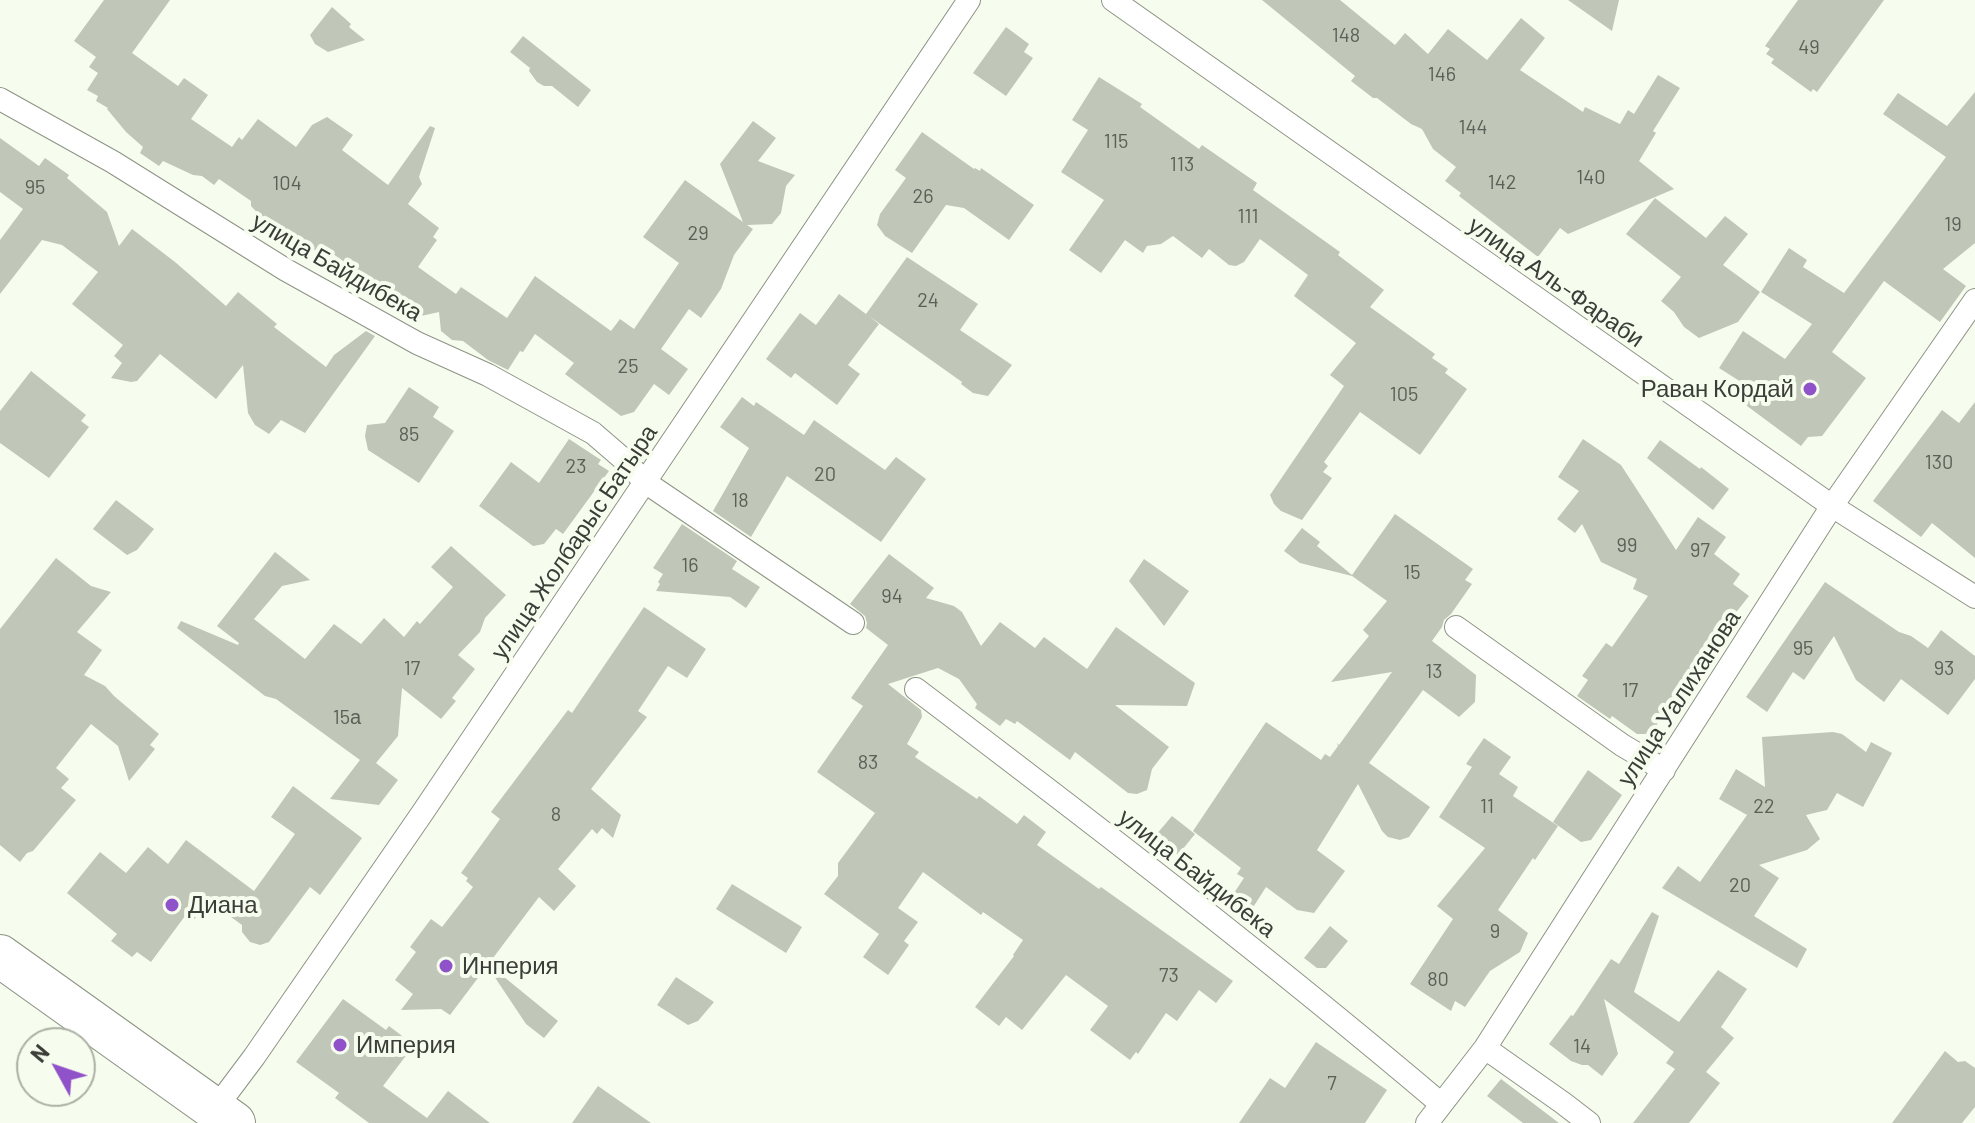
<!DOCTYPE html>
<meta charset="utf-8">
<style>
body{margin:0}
#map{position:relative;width:1975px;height:1123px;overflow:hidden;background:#f7fdee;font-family:Barlow,sans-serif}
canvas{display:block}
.north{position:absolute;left:16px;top:1027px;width:80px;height:80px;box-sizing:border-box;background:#f7fdee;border:2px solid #acb1a5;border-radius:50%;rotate:310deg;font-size:22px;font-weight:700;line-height:32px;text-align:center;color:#3b3e38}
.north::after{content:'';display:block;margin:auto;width:28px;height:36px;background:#9052c8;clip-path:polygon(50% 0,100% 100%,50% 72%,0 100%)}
</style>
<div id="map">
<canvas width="1975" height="1123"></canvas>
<div class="north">N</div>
</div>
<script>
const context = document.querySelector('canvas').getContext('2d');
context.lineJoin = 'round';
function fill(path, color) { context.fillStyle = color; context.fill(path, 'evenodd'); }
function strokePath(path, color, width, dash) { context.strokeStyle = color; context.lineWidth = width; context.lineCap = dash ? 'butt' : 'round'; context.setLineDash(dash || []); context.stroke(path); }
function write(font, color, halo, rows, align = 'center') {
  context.font = font + ' Barlow,sans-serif'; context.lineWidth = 8; context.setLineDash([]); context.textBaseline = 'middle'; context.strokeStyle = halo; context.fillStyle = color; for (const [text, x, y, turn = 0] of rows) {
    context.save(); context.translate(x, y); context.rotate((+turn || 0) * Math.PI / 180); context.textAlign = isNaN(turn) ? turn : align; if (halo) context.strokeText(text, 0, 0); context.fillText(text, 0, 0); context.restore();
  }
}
fill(new Path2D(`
 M104,0H170L132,53L178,86L184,78L208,95L191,119L232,147L239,137L242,140L258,119L296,147L312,125L327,117L353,135L342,150L388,185L430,126L435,128L419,177L422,184L408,204L439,228L433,237L437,240L418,267L456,294L461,287L507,318L535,276L611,331L620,319L634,329L679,263L643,237L685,180L743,222L720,164L753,121L776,138L758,161L795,175L786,186L781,213L772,224L747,225L753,229L734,255L721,289L701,318L689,309L661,349L688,369L669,395L654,384L634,412L621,416L565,374L574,363L535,334L523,352L520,351L508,370L488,360L463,341L452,340L441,331L439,312L421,316L382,288L365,286L356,278L358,272L325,248L290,255L303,239L273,223L265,221L251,206V201L219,179L214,185L202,176L193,175L163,161L159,166L140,153L143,147L126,132L107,109L108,108L96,101L98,96L87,90L98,73L89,67L96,57L74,41Z
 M1262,0H1340L1395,45L1405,33L1428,54L1448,29L1487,60L1521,18L1545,38L1520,70L1583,112L1585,107L1620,124L1628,110L1634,114L1658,75L1680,88L1653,131L1656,133L1639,161L1674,189L1568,234L1560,228L1538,257L1459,196L1461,193L1445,181L1456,167L1433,149L1422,129L1411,124L1377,98H1373L1351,81L1355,76Z
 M1568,0H1619L1612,31Z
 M1798,0H1884L1817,92L1813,89L1811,92L1771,63L1774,59L1766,54L1770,49L1765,46Z
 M332,7L351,24L349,27L365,40L328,52L315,44L310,35Z
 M1006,27L1029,44L1024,52L1033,58L1006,96L973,73Z
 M523,36L591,90L578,107L552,86H544L537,82L529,71L530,68L510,52Z
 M1099,77L1142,104L1140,107L1199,149L1202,145L1257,183L1253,190L1340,252L1338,255L1384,290L1370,307L1435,354L1432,358L1448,369L1445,373L1467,389L1420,455L1360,412L1324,462L1328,466L1323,472L1332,478L1302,520L1281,511L1274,504L1270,495L1344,386L1330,375L1356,343L1294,296L1308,275L1260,239L1244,262L1236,266L1229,265L1209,249L1202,258L1173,236L1161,244L1147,246L1143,253L1125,240L1101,273L1069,250L1104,200L1061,172L1088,130L1072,120Z
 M1975,92V243L1943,269L1966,286L1940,322L1884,281L1832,352L1866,378L1822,436L1808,437L1801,446L1739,400L1749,387L1719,368L1743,331L1785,359L1812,324L1761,292L1789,248L1807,260L1803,267L1844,293L1946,157L1883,114L1898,93L1947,126Z
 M922,132L974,169L975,168L980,171L981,168L1034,205L1009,240L964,208L946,205L912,253L885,236L877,225L880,214L906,178L895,170Z
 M0,138L39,166L45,158L69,175L67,178L107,212L119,246L132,229L175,262L226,306L238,292L277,324L274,327L326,367L334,355L366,331L375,336L305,433L281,420L269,434L255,425L248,413L243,365L216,399L160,354L137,381L131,382L111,378L122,363L114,356L123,345L72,304L98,272L62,245L42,240L0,294V240L23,209L0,192Z
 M1655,198L1706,238L1725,216L1748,234L1723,265L1760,292L1738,322L1699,338L1684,327L1674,312L1661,301L1681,277L1626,234Z
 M907,257L978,304L960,330L1012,365L988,396L973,393L961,384L962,382L869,316L879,324L848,365L860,374L837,405L795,373L791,378L766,359L800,313L816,325L839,294L866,314Z
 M31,371L86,415L81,421L89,427L49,478L0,443V411Z
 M409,387L439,407L433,417L454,431L419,483L368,450L365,436L367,425L385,423Z
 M742,397L754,406L756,402L804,435L814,420L885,470L896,457L926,479L881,542L787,476L751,537L713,511L749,448L720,427Z
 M1975,402V558L1932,523L1921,537L1873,501L1942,410L1959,423Z
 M569,439L601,460L598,464L609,471L563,534L556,529L544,544L533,546L479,506L511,462L539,483Z
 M1583,439L1621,465L1676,550L1698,517L1726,537L1714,554L1740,574L1733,584L1749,596L1715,639L1713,637L1653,731L1645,734H1637L1612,716L1610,719L1577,696L1588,680L1582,676L1606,643L1612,647L1648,596L1633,589L1637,579L1601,562L1582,524L1575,533L1557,519L1579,491L1558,477Z
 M1660,440L1700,469L1701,467L1729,489L1713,510L1647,458Z
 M116,500L154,529L137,550L127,555L93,529Z
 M1395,514L1473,569L1465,580L1472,584L1451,614L1444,620L1442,627L1432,641L1476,675L1475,702L1459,717L1423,690L1369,763L1430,807L1409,837L1400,840L1388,837L1382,831L1358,784L1317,850L1345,871L1314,913L1297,910L1266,887L1252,909L1232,896L1244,878L1237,874L1241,868L1193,831L1266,722L1321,760L1325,754L1330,757L1338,746L1337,743L1339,745L1392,672L1331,682L1369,636L1363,630L1387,601L1352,576L1300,563L1284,551L1302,528L1320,542L1317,546L1352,575Z
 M682,524L737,561L732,569L760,587L746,608L730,597L656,591L660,584L658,582L663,574L653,568Z
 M451,546L506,595L485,618L480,632L458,655L475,669L452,698L456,701L441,719L402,688L398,736L376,763L398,780L379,805L330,799L360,760L276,699L265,696L177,628L181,621L238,645L239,643L217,626L275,552L310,580L282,586L254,619L305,659L334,624L361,644L384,618L404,637L417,621L420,624L453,587L431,567Z
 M889,554L934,588L926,598L954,606L962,612L981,646L1000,622L1035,648L1044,637L1087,669L1116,627L1195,683L1187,706L1115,705L1169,747L1152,769L1147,790L1137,794L1128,793L1075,752L1070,760L1017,721L1015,724L1006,719L1000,726L975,708L977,704L959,679L938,668L888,684L921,710L922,717L907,744L919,752L915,757L977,799L979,796L1017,824L1024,815L1046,832L1037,845L1099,889L1101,887L1233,981L1216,1003L1199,990L1177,1021L1166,1013L1138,1054L1136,1052L1130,1060L1090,1030L1108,1006L1066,975L1022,1030L1006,1017L999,1026L975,1007L1014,956L1013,955L1023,940L983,912L981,915L923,872L898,908L918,922L904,941L909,945L888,975L863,957L879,934L824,894L838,876V863L875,813L817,772L863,706L851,698L888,645L866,628L867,623L865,616L850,604Z
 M56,558L91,586L111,592L77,632L102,650L84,675L105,686L114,696L159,734L150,745L155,749L129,781L118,746L91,724L56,768L69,779L61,788L76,800L33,851L27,853L20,862L0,845V629Z
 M1144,559L1189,591L1164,626L1129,581Z
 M1825,582L1899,632L1911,636L1928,648L1941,630L1975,656V679L1948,715L1901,679L1884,702L1856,680L1834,636L1804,680L1793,672L1767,712L1746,697Z
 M644,607L706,649L687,678L668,666L638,711L647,717L591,789L621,815L613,838L602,828L597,834L592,829L558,869L576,886L554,911L539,897L450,1015L441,1009L401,1010L413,994L395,980L416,952L410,947L431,919L442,927L473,887L466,881L468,878L461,873L500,819L491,812L568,710L572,713Z
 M1833,732L1842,734L1866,752L1871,742L1892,753L1863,807L1837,793L1827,810L1806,815L1820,839L1807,850L1759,865L1779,878L1754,916L1807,949L1797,968L1662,888L1678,866L1700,882L1747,815L1719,799L1736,769L1765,787L1762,737Z
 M1484,738L1511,757L1499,774L1518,787L1513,796L1558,826L1535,860L1533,858L1498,910L1528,933L1520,952L1490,971L1465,1007L1455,1001L1451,1011L1410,984L1453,919L1437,906L1485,848L1439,817L1472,767L1466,764Z
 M1588,770L1622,795L1591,840L1581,842L1553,822Z
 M293,786L362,838L320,895L310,887L269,942L260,945L250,942L242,932V925L209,901L193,921L185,916L151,962L137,952L132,957L111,941L117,934L67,893L100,852L126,873L148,847L168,864L186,840L254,891L295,834L271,817Z
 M1172,816L1195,834L1178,855L1155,836Z
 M732,884L802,927L786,953L716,909Z
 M1652,912L1659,916L1634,992L1679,1022L1718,970L1747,989L1721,1027L1734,1038L1706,1072L1720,1083L1689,1123H1633L1675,1069L1666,1063L1674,1052L1604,999L1618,1054L1602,1076L1588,1065H1582L1571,1061L1549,1044L1571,1015L1573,1016L1611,959L1619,964Z
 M1330,926L1348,941L1326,968H1317L1304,958Z
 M498,972L558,1021L544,1038L526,1024L494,976Z
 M676,977L714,1002L698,1021L688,1025L657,1005Z
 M343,999L386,1030L389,1026L414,1045L383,1086L427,1118L448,1091L490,1123H369L335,1098L339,1093L296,1062Z
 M1316,1042L1387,1090L1365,1123H1239L1270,1078L1285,1088Z
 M1945,1051L1958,1062L1965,1061L1975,1068V1107L1962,1123H1892Z
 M1501,1079L1559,1123H1523L1487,1096Z
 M598,1086L651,1123H572Z`), '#c0c6b8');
const street = new Path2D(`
 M1113,0L1832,506L1975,597
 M0,99L113,162L286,270L417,343L488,375L593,433L622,458L645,482L853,623
 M1456,627L1622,745L1664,770
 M916,689C1093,823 1270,959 1440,1103
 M1485,1048L1563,1103L1589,1123
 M215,1109L254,1057L423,812L969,0
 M1427,1123L1485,1048L1832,506L1975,300`);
const highway = new Path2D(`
 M0,956L234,1123`);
strokePath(street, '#8d9385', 24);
strokePath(highway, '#8d9385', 44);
strokePath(street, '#fff', 22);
strokePath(highway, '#fff', 42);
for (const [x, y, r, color] of [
 [1810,389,8,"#9052c8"],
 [172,905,8,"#9052c8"],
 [446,966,8,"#9052c8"],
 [340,1045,8,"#9052c8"]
]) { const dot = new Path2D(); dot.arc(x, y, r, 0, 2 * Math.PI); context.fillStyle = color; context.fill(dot); strokePath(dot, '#f7fdee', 3); }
write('20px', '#5c6058', null, [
 ["148",1346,35],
 ["49",1809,47],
 ["146",1442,74],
 ["144",1473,127],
 ["115",1116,141],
 ["113",1182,164],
 ["140",1591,177],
 ["142",1502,182],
 ["104",287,183],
 ["95",35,187],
 ["26",923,196],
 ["111",1248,216],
 ["19",1953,224],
 ["29",698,233],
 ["24",928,300],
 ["25",628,366],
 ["105",1404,394],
 ["85",409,434],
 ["130",1939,462],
 ["23",576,466],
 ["20",825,474],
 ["18",740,500],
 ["99",1627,545],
 ["97",1700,550],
 ["16",690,565],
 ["15",1412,572],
 ["94",892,596],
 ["95",1803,648],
 ["17",412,668],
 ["93",1944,668],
 ["13",1434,671],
 ["17",1630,690],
 ["15а",347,717],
 ["83",868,762],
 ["11",1487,806],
 ["22",1764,806],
 ["8",556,814],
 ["20",1740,885],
 ["9",1495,931],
 ["73",1169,975],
 ["80",1438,979],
 ["14",1582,1046],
 ["7",1332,1083]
]);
write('24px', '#3b3e38', '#f7fdee', [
 ["улица Байдибека",337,267,30],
 ["улица Аль-Фараби",1556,282,35],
 ["улица Жолбарыс Батыра",574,542,-56],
 ["улица Уалиханова",1679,698,-57],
 ["улица Байдибека",1197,873,38]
]);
write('24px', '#3b3e38', '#f7fdee', [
 ["Раван Кордай",1794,389,"right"],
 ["Диана",188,905],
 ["Инперия",462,966],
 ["Империя",356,1045]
], 'left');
</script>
